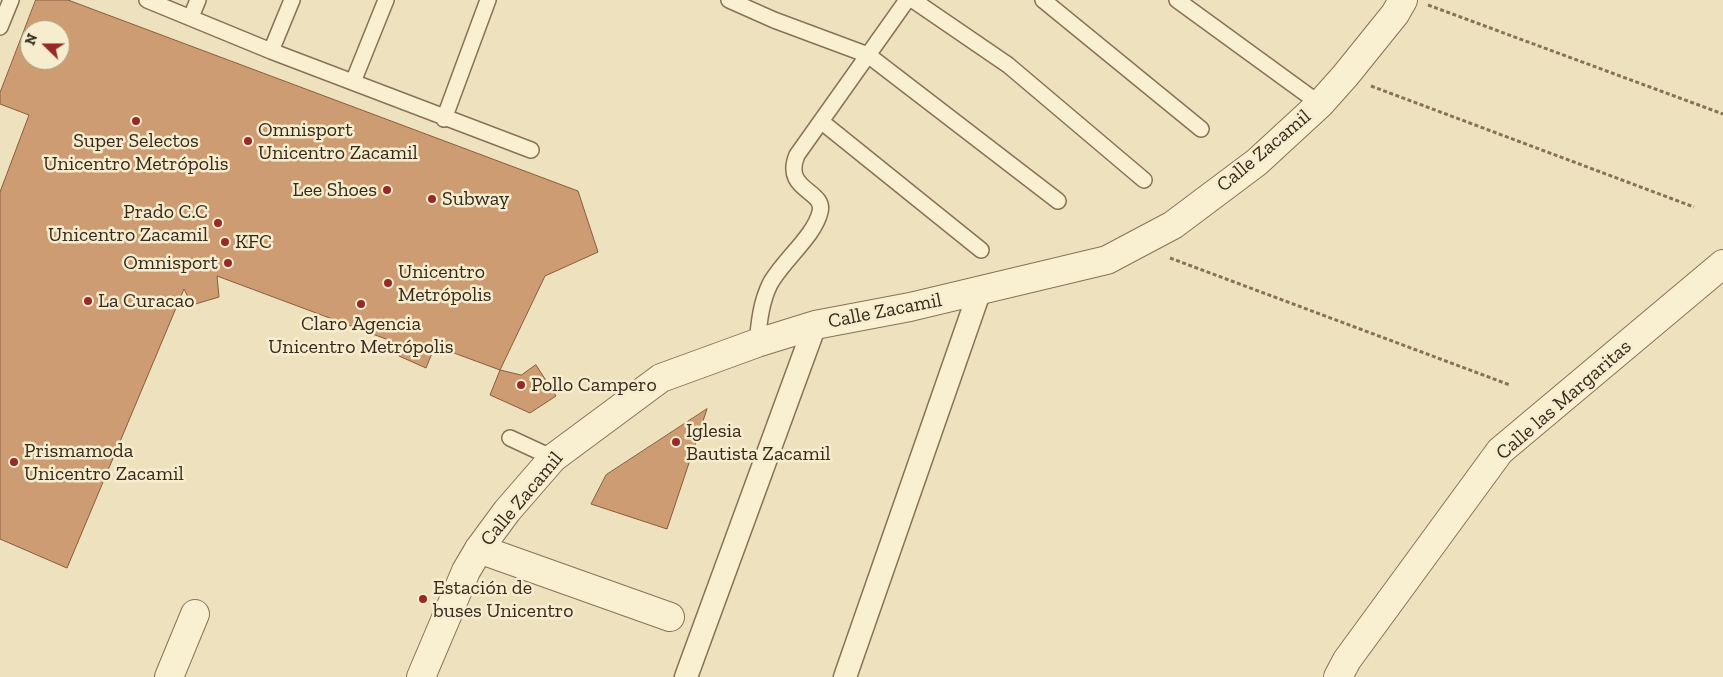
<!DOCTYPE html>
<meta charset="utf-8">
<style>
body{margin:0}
#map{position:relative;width:1723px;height:677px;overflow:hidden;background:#eee2be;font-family:"Zilla Slab",serif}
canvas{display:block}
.north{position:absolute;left:20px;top:20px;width:50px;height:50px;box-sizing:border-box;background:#f6ecce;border:1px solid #a99e87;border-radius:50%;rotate:292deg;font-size:14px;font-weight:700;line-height:20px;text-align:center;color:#36291c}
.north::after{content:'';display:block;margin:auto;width:18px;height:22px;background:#972926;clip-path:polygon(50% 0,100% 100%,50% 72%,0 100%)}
</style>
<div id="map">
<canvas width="1723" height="677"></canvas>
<div class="north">N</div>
</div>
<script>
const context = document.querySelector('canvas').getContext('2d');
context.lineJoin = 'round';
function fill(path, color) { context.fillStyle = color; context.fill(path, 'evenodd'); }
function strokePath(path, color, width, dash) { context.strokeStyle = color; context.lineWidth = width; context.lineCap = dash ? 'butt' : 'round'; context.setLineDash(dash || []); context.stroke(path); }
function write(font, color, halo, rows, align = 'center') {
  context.font = font + ' "Zilla Slab",serif'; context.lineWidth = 5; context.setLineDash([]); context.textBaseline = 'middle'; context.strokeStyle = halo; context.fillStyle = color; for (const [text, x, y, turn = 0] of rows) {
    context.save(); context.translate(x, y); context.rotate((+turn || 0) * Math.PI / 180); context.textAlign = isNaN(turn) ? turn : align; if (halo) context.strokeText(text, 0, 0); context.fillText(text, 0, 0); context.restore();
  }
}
const building = new Path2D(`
 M36,0H68L578,191L598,252L545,276L500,370L435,346L426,368L399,356L402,345L217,276L219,297L192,305L184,289L67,568L0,539V192L29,115L0,104V93ZM30,30H60V60H30Z
 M536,365L556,396L530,413L490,395L500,370L521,375Z
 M707,409L667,529L591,504L606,475Z`);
fill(building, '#cd9c73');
strokePath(building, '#875c3c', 1);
const service = new Path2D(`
 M147,0L271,51L531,150
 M729,0L774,20L868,55L1058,201
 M913,0L1008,65L1144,180
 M1043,0L1201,129
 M1177,0L1320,104
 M191,17L198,0
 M0,27L11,0
 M271,51L292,0
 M353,82L386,0
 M444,119L488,0
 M822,122L981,250
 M757,343C759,323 761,302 770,284C783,260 814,237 820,212C826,190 782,191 797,155L907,0
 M510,438L553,458`);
const pedestrian = new Path2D(`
 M686,677L815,325
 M845,677L980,290`);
const minor = new Path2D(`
 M479,549L670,617
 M169,677L195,614
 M1338,677L1347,660L1500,451L1723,264`);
const tertiary = new Path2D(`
 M421,677L466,571L479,549L507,511L553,458L661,378L757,343L815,325L910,307L1107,260L1173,225L1257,162L1320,104L1345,76L1395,14L1403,0`);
strokePath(service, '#877257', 18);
strokePath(pedestrian, '#877257', 25);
strokePath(minor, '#877257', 30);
strokePath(tertiary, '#877257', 30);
strokePath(new Path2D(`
 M1428,5L1723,114
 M1371,86L1694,207
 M1170,258L1510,385`), '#877257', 3, [4, 2.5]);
strokePath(service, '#f9efd1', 15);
strokePath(pedestrian, '#f9efd1', 22);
strokePath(minor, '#f9efd1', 28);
strokePath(tertiary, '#f9efd1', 28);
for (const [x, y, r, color] of [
 [136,121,5,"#972926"],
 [248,141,5,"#972926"],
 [387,190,5,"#972926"],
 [432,199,5,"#972926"],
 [218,223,5,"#972926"],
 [225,242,5,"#972926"],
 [228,263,5,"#972926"],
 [388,283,5,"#972926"],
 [88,301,5,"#972926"],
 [361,304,5,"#972926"],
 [521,385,5,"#972926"],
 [676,442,5,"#972926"],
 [14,462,5,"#972926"],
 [423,599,5,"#972926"]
]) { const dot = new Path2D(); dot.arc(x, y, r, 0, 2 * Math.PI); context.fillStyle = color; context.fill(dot); strokePath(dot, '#f6ecce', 2); }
write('20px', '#36291c', '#f6ecce', [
 ["Omnisport",258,130],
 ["Unicentro Zacamil",258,153],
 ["Super Selectos",136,141,"center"],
 ["Unicentro Metrópolis",136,164,"center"],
 ["Lee Shoes",377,190,"right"],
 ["Subway",442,199],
 ["Prado C.C",208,212,"right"],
 ["Unicentro Zacamil",208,235,"right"],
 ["KFC",235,242],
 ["Omnisport",218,263,"right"],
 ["Unicentro",398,272],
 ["Metrópolis",398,295],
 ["La Curacao",98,301],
 ["Claro Agencia",361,324,"center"],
 ["Unicentro Metrópolis",361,347,"center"],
 ["Pollo Campero",531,385],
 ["Iglesia",686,431],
 ["Bautista Zacamil",686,454],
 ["Prismamoda",24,451],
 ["Unicentro Zacamil",24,474],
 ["Estación de",433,588],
 ["buses Unicentro",433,611]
], 'left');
write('20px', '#36291c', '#f6ecce', [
 ["Calle Zacamil",1264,151,-40],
 ["Calle Zacamil",885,311,-11],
 ["Calle las Margaritas",1564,400,-41],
 ["Calle Zacamil",522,499,-50]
]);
</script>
